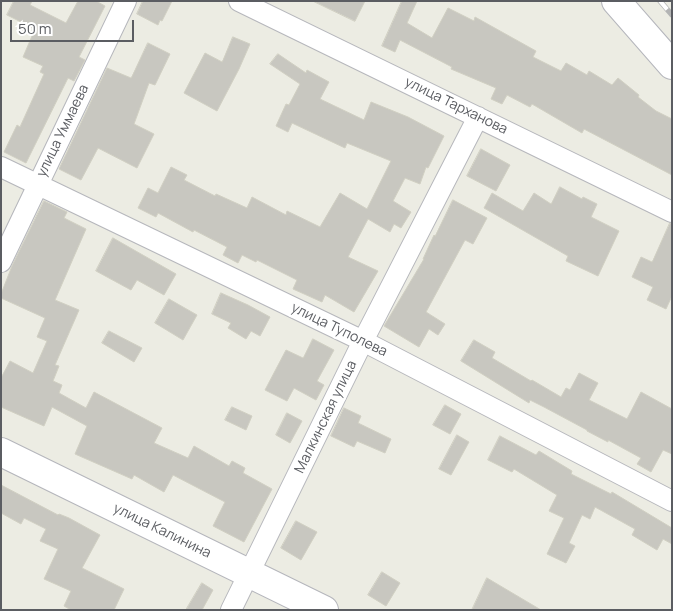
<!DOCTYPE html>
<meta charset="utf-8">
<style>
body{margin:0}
#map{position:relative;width:673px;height:611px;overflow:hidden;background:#ecece3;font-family:Manrope,sans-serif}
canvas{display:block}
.frame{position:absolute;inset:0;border:2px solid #5b5d62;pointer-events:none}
.scale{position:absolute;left:10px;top:20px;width:124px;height:22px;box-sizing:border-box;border:2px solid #5b5d62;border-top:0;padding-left:6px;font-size:15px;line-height:18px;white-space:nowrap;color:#5b5d62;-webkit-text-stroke:4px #fff;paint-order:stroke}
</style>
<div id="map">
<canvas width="673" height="611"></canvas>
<div class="frame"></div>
<div class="scale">50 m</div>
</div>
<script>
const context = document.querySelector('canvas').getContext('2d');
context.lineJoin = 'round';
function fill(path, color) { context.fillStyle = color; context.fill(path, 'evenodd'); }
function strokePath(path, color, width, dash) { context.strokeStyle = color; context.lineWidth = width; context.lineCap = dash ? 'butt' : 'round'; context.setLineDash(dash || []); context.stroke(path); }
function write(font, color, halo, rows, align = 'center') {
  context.font = font + ' Manrope,sans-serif'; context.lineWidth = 5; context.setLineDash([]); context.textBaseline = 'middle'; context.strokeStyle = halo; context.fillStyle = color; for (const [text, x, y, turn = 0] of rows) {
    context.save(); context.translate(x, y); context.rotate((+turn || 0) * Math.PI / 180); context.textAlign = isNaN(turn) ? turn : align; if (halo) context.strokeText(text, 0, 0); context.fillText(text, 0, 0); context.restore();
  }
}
const building = new Path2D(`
 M14,1H32L30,5L66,23L78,1H96L105,6L79,57L85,60L74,81L68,78L26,163L4,152L17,125L20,127L44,74L40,72L43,66L23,57L35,29L7,15Z
 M143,1H172L162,21L160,20L158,25L137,14Z
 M313,1H365L355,21Z
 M402,1H417L407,23L432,38L448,8L474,21L475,17L536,51L533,57L561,71L566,63L587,75L589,71L612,85L618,78L639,95L638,97L656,111L672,119V175L584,129L582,133L532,104L530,107L507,95L502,104L491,99L496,88L451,69L452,67L400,40L395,52L382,46Z
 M233,37L250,44L239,69L217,111L184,93L205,53L222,62Z
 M148,43L170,54L155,85L149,83L134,124L154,134L137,168L98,148L81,180L59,169L107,68L131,78Z
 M278,54L306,73L307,70L329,82L320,99L364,120L371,102L408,117L444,136L428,168L426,167L420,184L405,178L393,201L411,212L401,228L394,224L390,232L368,219L348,257L378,271L354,312L325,295L322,302L293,289L297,280L257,260L256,262L242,255L238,263L223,255L227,247L194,230L193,232L158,213L156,217L138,208L148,188L158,193L171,167L187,175L184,180L215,196L216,194L247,208L252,197L286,215L287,211L320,227L340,193L367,209L391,161L347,143L345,148L292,123L288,132L276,126L286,104L289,105L300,84L270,64Z
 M481,149L510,165L496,191L467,176Z
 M560,187L582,199L583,197L597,204L591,217L619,231L598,276L566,261L568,256L484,208L492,193L523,211L534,193L551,204Z
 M453,200L487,218L473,244L465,240L426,312L445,324L438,335L429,329L419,347L384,326L424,259H423L434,235L435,236Z
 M44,201L67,212L64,218L86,229L55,300L79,310L55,365L59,366L53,381L62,385L59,393L86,408L94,392L162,428L154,443L188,458L194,446L229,466L232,461L245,468L243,473L272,489L244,542L213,526L225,502L173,475L164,492L134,475L132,479L75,454L87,426L52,407L44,426L1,407V378L10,361L33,373L47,341L37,337L45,318L1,298V294L12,266Z
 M670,223L672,224V296L666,309L647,300L653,287L632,277L641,257L652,262Z
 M113,238L176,274L164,295L137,280L131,290L96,271Z
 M221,293L248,305L270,317L260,336L251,331L246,339L228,328L231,323L212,314Z
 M169,299L197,315L183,340L155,323Z
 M109,331L142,348L134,362L102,343Z
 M313,339L334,350L317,381L324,385L316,400L294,388L287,401L265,390L286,350L303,358Z
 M474,340L495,352L492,358L531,381L532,380L561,397L566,388L570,390L579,373L598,383L589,400L627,419L641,392L672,409V454L663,450L651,472L637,464L641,458L608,440V442L587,431V430L544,407L530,400L529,403L461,361Z
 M445,405L461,414L450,434L433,425Z
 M232,407L252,416L246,430L225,420Z
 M344,408L361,416L358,423L391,439L385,453L357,441L354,447L331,436Z
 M287,413L302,421L290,443L276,435Z
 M457,435L469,442L451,475L439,469Z
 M500,436L536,455L539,451L572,471L571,474L611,494L612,492L672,528V544L663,539L657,550L632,535L635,529L595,507L590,519L582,515L569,543L575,546L566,563L547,554L564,518L549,511L557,495L514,469L512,472L488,460Z
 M1,485L58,515L59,514L69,518L100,535L82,568L124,589L114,610H71L64,606L71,591L44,579L58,549L40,541L46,529L24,518L21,524L1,513Z
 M296,521L317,532L301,560L281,548Z
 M382,572L400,583L386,606L368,595Z
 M487,578L541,610H472Z
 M202,583L213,590L202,610H186Z`);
fill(building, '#c8c7c0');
strokePath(building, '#d0cfc2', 1);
const street = new Path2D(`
 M239,1L672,212
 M1,167L363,341L672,501
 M1,262L126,1
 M231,610L363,341L478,117`);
const secondary = new Path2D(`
 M616,1L672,65
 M1,452L324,610`);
strokePath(street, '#b6b7bc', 22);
strokePath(secondary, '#b5b6bc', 30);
strokePath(street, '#fff', 20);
strokePath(secondary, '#fff', 28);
const rail = new Path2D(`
 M660,1L672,15`);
strokePath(rail, '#b3b4b4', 5.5);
strokePath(rail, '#fff', 4, [11]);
write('14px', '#5b5d62', '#fff', [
 ["улица Тарханова",456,106,26],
 ["улица Уммаева",63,131,-64],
 ["улица Туполева",339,330,26],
 ["Малкинская улица",326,417,-64],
 ["улица Калинина",162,531,26]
]);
</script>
